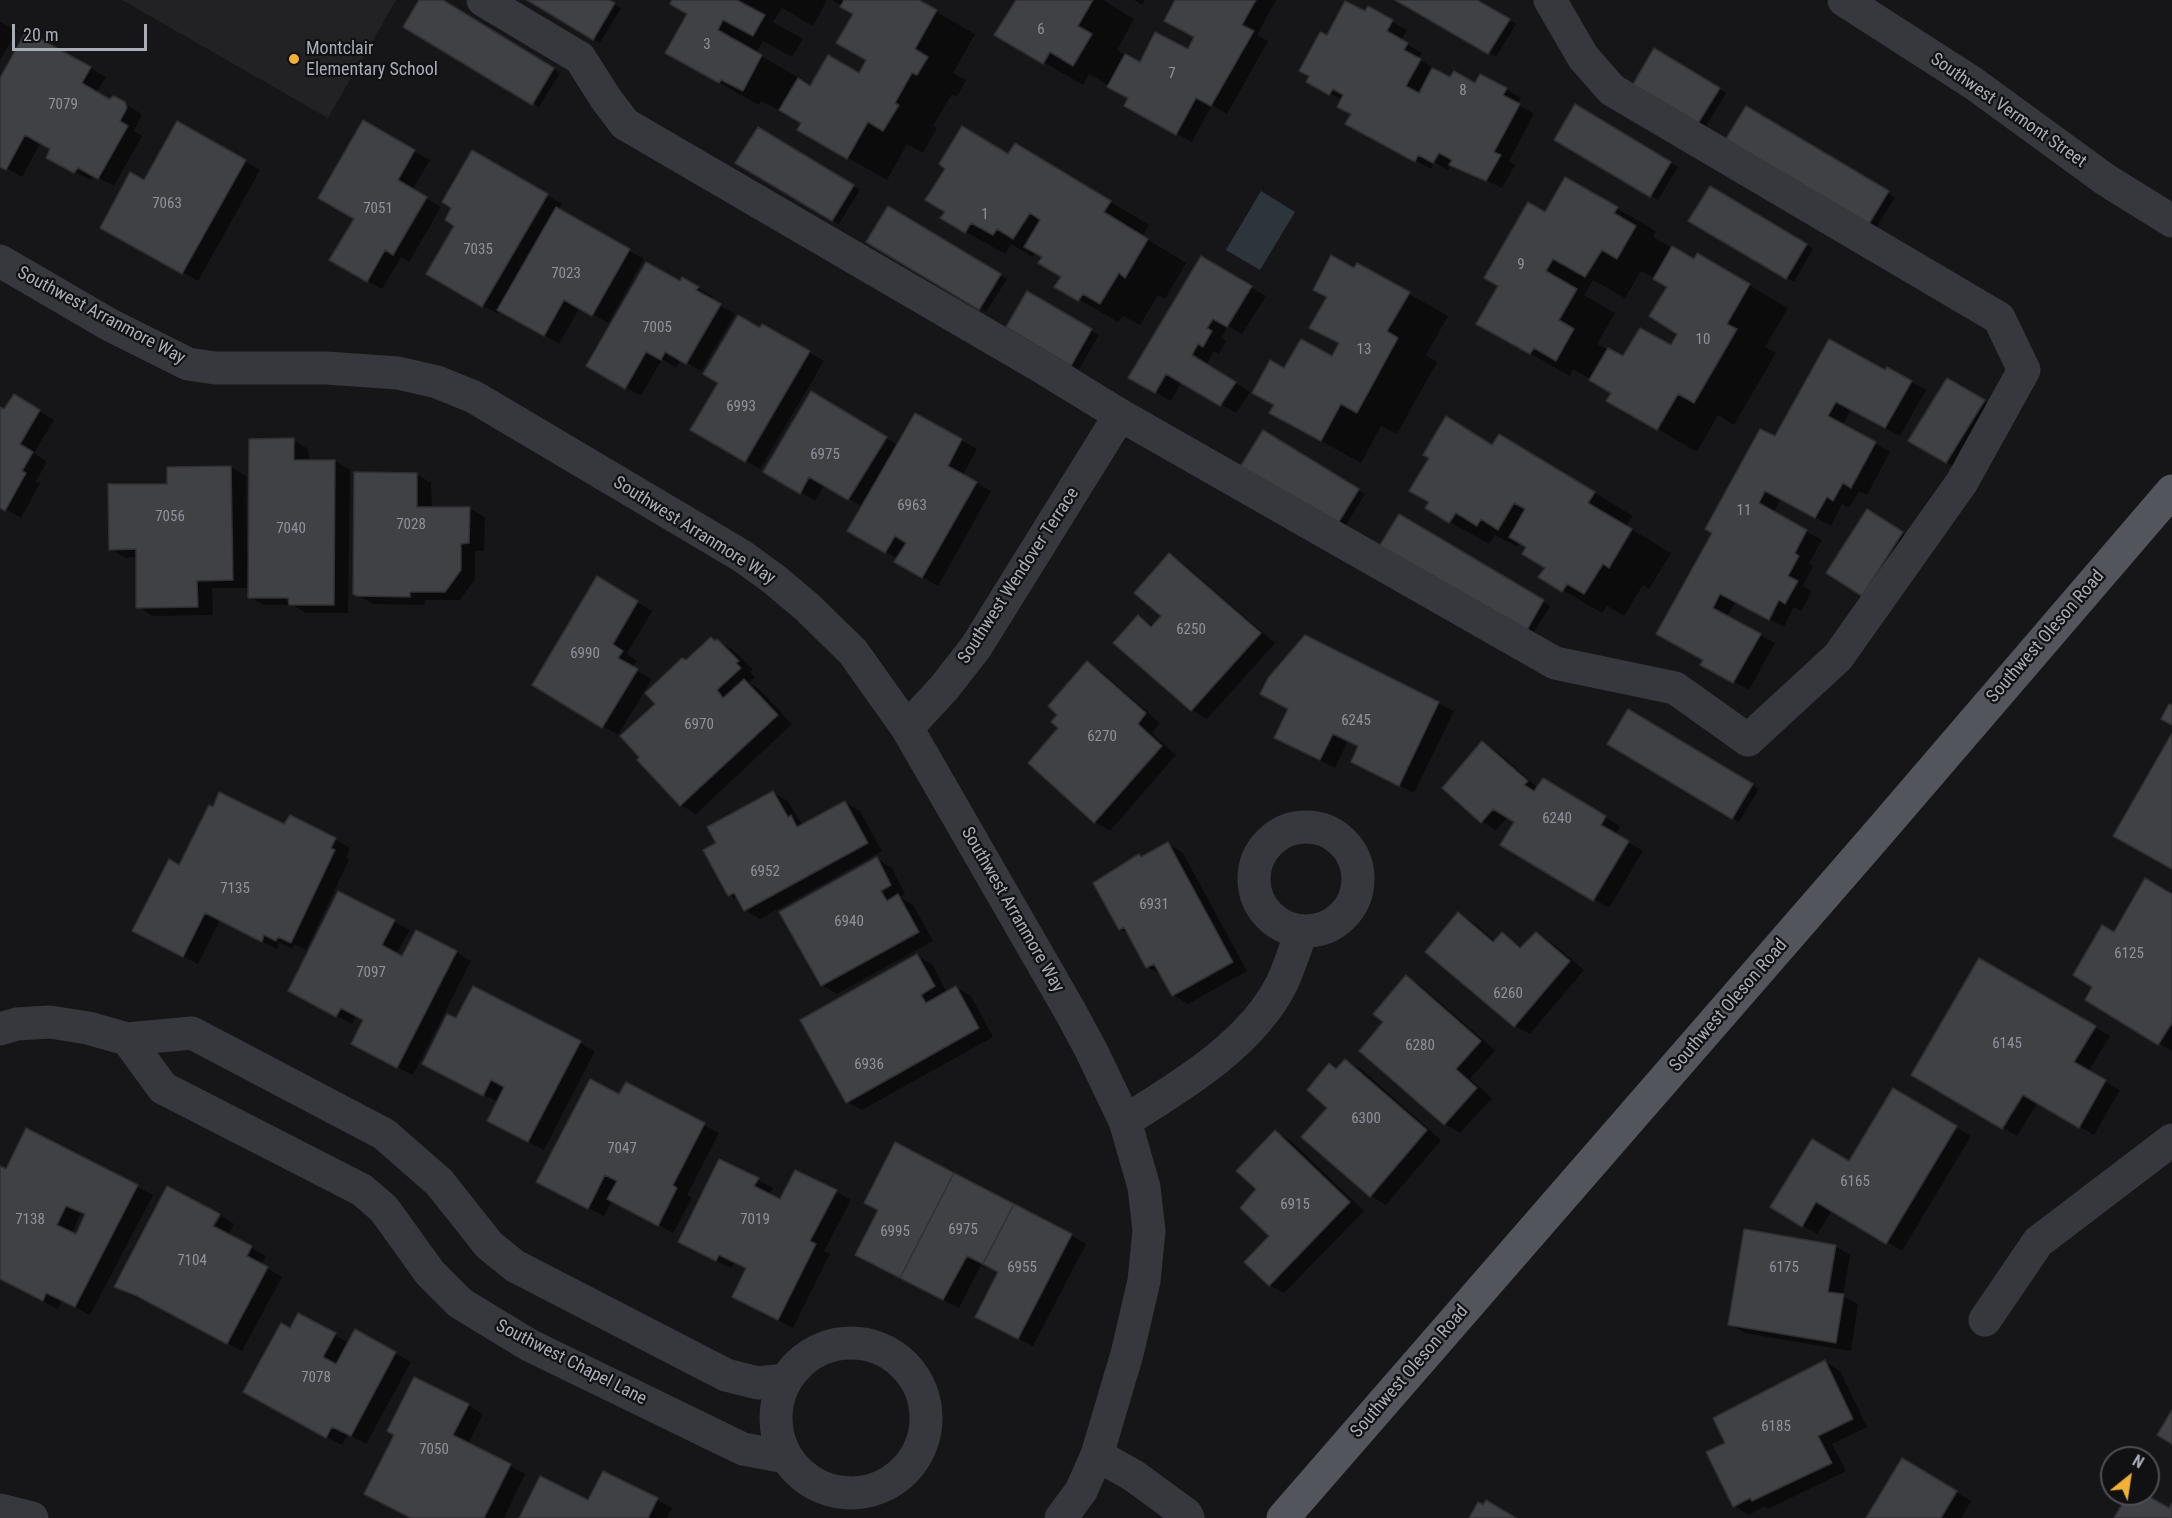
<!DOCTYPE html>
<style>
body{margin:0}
#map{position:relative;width:2172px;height:1518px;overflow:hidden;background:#161618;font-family:"Roboto Condensed",sans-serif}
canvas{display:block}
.north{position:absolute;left:2100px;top:1446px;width:60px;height:60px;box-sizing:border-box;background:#111113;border:2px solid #4d4f55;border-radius:50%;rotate:30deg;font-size:16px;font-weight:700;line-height:24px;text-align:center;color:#a8adb8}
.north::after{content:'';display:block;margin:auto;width:21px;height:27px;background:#f2b134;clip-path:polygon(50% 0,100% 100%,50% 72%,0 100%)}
.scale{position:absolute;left:12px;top:24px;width:135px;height:27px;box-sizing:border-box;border:3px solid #a8adb8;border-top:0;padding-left:8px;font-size:18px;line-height:21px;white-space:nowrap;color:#a8adb8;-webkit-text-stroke:4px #111113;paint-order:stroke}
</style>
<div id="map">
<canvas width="2172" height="1518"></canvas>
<div class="north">N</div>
<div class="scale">20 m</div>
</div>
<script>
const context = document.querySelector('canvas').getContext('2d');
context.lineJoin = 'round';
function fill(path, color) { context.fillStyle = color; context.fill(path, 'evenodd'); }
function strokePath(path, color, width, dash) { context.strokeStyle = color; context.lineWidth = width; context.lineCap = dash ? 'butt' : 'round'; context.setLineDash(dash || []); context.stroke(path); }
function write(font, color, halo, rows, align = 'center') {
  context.font = font + ' "Roboto Condensed",sans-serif'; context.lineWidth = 4.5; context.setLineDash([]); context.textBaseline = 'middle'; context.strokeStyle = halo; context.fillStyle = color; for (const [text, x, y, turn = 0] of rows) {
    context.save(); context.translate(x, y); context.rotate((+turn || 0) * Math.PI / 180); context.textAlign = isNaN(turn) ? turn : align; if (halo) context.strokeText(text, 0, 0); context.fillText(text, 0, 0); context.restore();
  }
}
fill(new Path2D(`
 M122,0H396L328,118Z`), '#222225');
fill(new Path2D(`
 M1261,191L1295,212L1260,270L1226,250Z`), '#2c353c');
fill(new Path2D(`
 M421,0H440L560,73L539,107L405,26Z
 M529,0H607L621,8L600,43Z
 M674,0H827L813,26L782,8L773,22L803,39L792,57L763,41L756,53L801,79L799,81L811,88L860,75L868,60L855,13L832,0H916L975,34L953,73L966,80L957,97L952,94L933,126L937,128L923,153L907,144L887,180L799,130L803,122L761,101L759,105L706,75L689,13Z
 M1018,0H1103L1134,19L1117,50L1140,64L1188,51L1196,37L1177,0H1276L1257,35L1268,41L1227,114L1212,105L1192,142L1141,114L1130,98L1089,74L1083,85L996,35Z
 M1134,0H1145L1142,5Z
 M1398,0H1475L1516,24L1496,57Z
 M1368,8L1407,30L1401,41L1422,53L1418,59L1435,69L1434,71L1450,79L1476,85L1506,89L1521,98L1517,104L1534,114L1509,161L1515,165L1502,188L1452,164L1448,170L1434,162L1431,169L1362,132L1342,100L1308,81L1327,37L1366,13Z
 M0,22L17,31L0,60Z
 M27,33L106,77L96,93L109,100L114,98L140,113L141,117L134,131L142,136L114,186L94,175L90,180L48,157L52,149L41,142L22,177L0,165V81Z
 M1655,50L1726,93L1705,128L1634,86Z
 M1576,106L1678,167L1658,200L1556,139Z
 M1746,108L1895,197L1875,230Z
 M363,122L430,160L412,190L441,207L409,262L401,257L382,289L331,260L356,218Z
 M178,123L260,170L198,281L102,227L145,182Z
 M758,129L860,190L839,224L737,163Z
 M472,152L562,204L558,210L644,259L608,323L580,307L559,344L500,310L498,314L428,274L456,225Z
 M1008,155L1055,168L1149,225L1142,236L1186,263L1165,299L1158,295L1140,325L1123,316L1118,322L1056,286L1063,277L1044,256L1036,251L1033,257L1011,244L1005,254L966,232Z
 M1566,179L1656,231L1653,237L1695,261L1698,255L1788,308L1765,347L1776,353L1734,425L1718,415L1697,452L1608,400L1613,393L1590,379L1573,369L1570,376L1517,346L1545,214ZM1641,271L1669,286L1679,333L1671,348L1624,358L1597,344L1615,313L1584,295L1593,280L1625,298Z
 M1711,188L1813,249L1794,282L1691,221Z
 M889,208L1007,279L986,312L868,242Z
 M1201,258L1266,296L1242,334L1228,326L1221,338L1226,341L1219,354L1214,351L1206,365L1250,392L1236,413L1182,381L1171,401L1130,377Z
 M1357,265L1448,316L1426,355L1437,362L1397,434L1381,426L1361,463L1310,435L1276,405L1285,370L1333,358L1340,344L1311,327Z
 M683,279L713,297L710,300L735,314L701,371L681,359L676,368L662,359L641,396L588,365Z
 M1028,293L1099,335L1079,369L1008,327Z
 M763,326L824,361L760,469L692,430L720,382Z
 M1887,369L1926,390L1900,436L1851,409L1843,425L1890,452L1867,495L1859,491L1849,508L1842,504L1831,526L1781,499L1773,513L1822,540L1809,563L1813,566L1803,586L1812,591L1801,611L1794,607L1784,627L1736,601L1727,617L1775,643L1749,690L1703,664L1705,659L1673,642L1776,438L1885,372Z
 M1948,380L1991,405L1953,466L1910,441Z
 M15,396L54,420L34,453L47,462L36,481L40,483L21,518L0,506V409L5,411Z
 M827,402L898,445L915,415L977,449L963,475L991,491L938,586L897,562L898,559L849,531L863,507L825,484L815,501L766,471Z
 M1446,418L1493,445L1538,458L1633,516L1626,526L1671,553L1649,589L1643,585L1624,616L1607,606L1602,613L1563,590L1547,567L1528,547L1520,542L1517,547L1495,535L1489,544L1450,522L1431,501V458Z
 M1263,432L1365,494L1344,528Z
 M293,440L308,449L309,461H335L350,470L348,613H306L293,605H264L249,597V588H212L213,615L153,616L138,607L137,557L126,558L111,549L169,485L231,467L246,476L247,550H249Z
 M416,474L431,483L432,509H470L485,517L484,551H475V579L460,600H425L424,605L373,604L354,593Z
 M1867,511L1909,537L1870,598Z
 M1400,516L1550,606L1530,639Z
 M1169,555L1184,564L1275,643L1207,719L1192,710L1115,643L1138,617L1154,626L1163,616Z
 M597,578L652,611L627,654L637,661L632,668L652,679L618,735L534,685Z
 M1306,637L1454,711L1414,793L1368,770L1360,746L1348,741L1335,768L1291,746Z
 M712,639L732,649L753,670L750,672L755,677L749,683L759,689L792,724L696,814L681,805L657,704L687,662Z
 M1087,663L1102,672L1160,723L1152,733L1176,755L1110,831L1095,822L1060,728V714Z
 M1629,711L1759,789L1739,822L1609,744Z
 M1483,743L1498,752L1538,788L1543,780L1620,826L1616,835L1643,851L1609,908L1502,844L1516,821L1508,817L1496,830L1481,821Z
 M773,793L788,801L800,822L804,824L845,803L860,811L882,851L760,919L745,910L740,901L729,895Z
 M214,809L335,839L350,848L346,858L349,860L306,950L294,944L292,949L279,942L277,949L220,920L198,964L149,939L180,867Z
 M1168,844L1183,853L1247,971L1188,1004L1173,995L1162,975L1147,967L1129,934L1120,929L1139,855L1143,858Z
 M877,859L892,868L905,894L900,897L913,905L933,941L837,994L822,985Z
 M339,893L410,930L396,954L402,958L456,952L471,961L413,1075L367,1052L365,1020L356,1015L352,1024L305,999Z
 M2172,896V1051L2087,1000L2115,934Z
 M1459,914L1474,923L1496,942L1502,934L1523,948L1536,933L1551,942L1584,970L1530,1034L1515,1026Z
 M917,956L932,964L947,993L956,988L971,996L993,1037L862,1110L847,1102Z
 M1980,960L2110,1036L2088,1072L2120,1090L2094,1135L2038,1102L2017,1136L1913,1075Z
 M1406,977L1421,986L1495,1050L1470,1079L1492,1098L1460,1133L1445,1124L1361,1051L1385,1022Z
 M457,1020L580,1043L595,1051L544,1150L504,1129L498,1102L439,1072Z
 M1346,1061L1361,1069L1441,1140L1386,1205L1371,1196L1303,1137L1329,1108L1330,1065L1338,1070Z
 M626,1084L719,1133L687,1195L692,1198L673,1233L612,1200L604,1216L553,1190Z
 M1894,1090L1971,1136L1902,1251L1832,1210L1817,1234L1772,1207L1850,1163Z
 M27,1130L153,1195L90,1315L62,1300L58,1309L0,1279V1168L6,1171ZM81,1213L86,1216L77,1235L72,1233Z
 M1275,1132L1290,1140L1364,1211L1284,1293L1269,1285L1271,1236L1258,1189Z
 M758,1180L773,1188L769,1195L781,1201L836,1192L851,1200L824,1251L830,1254L793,1328L748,1305V1268L735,1262L731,1268L694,1250Z
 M221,1216L234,1224L228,1235L266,1256L261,1265L282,1277L242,1351L153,1304L130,1295L116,1287L208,1232L211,1233Z
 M1071,1235L1086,1244L1033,1346L992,1325L1000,1272L982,1263L959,1308L872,1263Z
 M1835,1246L1850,1255L1843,1296L1858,1304L1851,1351L1745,1333L1730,1324Z
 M290,1330L335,1335L349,1343L355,1331L411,1362L366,1444L348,1434L342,1445L260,1401Z
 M1825,1362L1840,1371L1867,1427L1832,1444L1846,1471L1768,1509L1765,1506L1749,1515L1734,1506L1727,1444Z
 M468,1405L483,1414L468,1444L525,1474L504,1518H412L381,1502Z
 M1917,1469L1971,1501L1961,1518H1868Z
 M603,1473L672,1508L667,1518H520L589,1502Z`), '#0007');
const building = new Path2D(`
 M419,0H443L554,68L532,105L403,27Z
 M527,0H609L615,3L593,40Z
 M672,0H737L765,15L753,36L723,20L718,30L762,55L743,91L721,80L719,83L665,53L687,14L670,4Z
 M844,0H919L937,10L915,49L928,57L917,75L912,73L895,103L899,105L883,131L868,122L847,159L797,130L801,123L779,110L798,78L810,86L828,55L859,73L866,60L836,43L853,14L840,7Z
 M1016,0H1093L1078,26L1092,34L1073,66L1050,52L1043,64L994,35Z
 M1175,0H1256L1242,25L1254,31L1211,106L1196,98L1176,135L1124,106L1128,98L1107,87L1125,54L1140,62L1155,32L1188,49L1194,37L1164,21Z
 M1395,0H1477L1510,19L1488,54Z
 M1345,1L1365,11L1368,6L1393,20L1387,31L1408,43L1404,50L1421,59L1406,86L1419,93L1432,68L1450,77L1454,71L1475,83L1480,74L1507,88L1503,95L1520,104L1494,152L1501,155L1486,181L1449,165L1452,160L1439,153L1433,163L1418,155L1415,162L1345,124L1351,114L1337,107L1343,95L1333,89L1329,95L1306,82L1309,76L1299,71L1320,32L1327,35Z
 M26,31L91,67L82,83L109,99L114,96L125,102L127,108L120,121L128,126L98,179L78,168L74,173L46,158L50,149L25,135L6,170L0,167V78Z
 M1654,48L1720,88L1697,125L1632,86Z
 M1575,104L1671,162L1650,197L1554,140Z
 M1746,106L1889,191L1867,227L1724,142Z
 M363,120L415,150L398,180L427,197L393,255L385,250L367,282L329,260L354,219L318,198Z
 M177,121L246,160L182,274L100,228L130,172L144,180Z
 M962,126L1008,154L1015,143L1111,201L1104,212L1148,239L1125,278L1119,273L1100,304L1083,294L1078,301L1054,287L1061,277L1038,263L1042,257L1024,247L1040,220L1030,213L1013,239L997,229L993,235L971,223L965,233L940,218L945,212L925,200L945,169L939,164Z
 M758,127L854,185L832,221L735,163Z
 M472,150L548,194L482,307L426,274L454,226L445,220L451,208L442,202Z
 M1565,177L1618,207L1614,213L1636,226L1617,259L1602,250L1585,277L1553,259L1546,271L1577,289L1559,320L1574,329L1556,361L1534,348L1530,354L1476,324L1498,286L1484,278L1528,202L1545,212Z
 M1710,186L1807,244L1786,279L1688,221Z
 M888,206L1001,274L979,310L866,242Z
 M556,207L630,249L592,316L564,300L544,336L497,310Z
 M1672,246L1694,259L1697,253L1750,284L1727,324L1737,329L1694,403L1678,394L1657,430L1606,401L1611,393L1589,380L1608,348L1623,356L1640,328L1671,345L1677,334L1649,316L1667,287L1653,279Z
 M1331,255L1354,268L1357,263L1410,292L1387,331L1398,338L1357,413L1341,404L1321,441L1269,413L1274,405L1252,393L1270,360L1284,368L1301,339L1332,356L1339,343L1309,328L1327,297L1313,290Z
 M1201,256L1252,286L1227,327L1213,319L1207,328L1212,331L1203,347L1198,344L1192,355L1236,382L1220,406L1166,374L1155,393L1128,378Z
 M646,262L680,281L682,277L699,287L696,290L721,304L686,364L665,352L661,360L646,352L625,389L586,366Z
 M1027,291L1092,329L1071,366L1006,327Z
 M738,315L760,328L762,324L810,351L745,462L690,430L718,383L703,374Z
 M1829,339L1885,370L1887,367L1912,381L1885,428L1836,402L1828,416L1876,442L1851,488L1843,483L1833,501L1827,497L1815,518L1765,491L1759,503L1807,530L1795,553L1799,556L1788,576L1798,581L1785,604L1779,600L1769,620L1720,594L1713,608L1761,634L1733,683L1700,665L1703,660L1656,634L1712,533L1705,529L1760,429L1775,436Z
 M1947,378L1985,400L1946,463L1908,441Z
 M811,391L887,437L848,500L809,477L800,494L763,472Z
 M14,394L40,410L20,444L33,452L22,471L26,473L5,511L0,508V407L4,409Z
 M915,413L962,439L948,466L977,482L922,578L894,562L906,543L895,536L885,553L847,531Z
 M1446,416L1492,445L1499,434L1595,492L1588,503L1632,529L1609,568L1603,564L1584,594L1567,584L1562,592L1538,577L1545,568L1522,554L1526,547L1509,537L1525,509L1514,503L1498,530L1481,519L1477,526L1456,513L1449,523L1425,508L1429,502L1409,491L1429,458L1423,455Z
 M1263,430L1359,489L1337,525L1240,467Z
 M294,438V460H335L334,605H289L288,598H248L249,439Z
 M231,466L233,580L197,581L198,607L136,608V549L109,550L108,484H167V467Z
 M354,472L417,473V507H470L469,543L461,544V570L445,592H410V597L357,596L353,594Z
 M1867,509L1903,532L1862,596L1826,573Z
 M1399,514L1544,600L1523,637L1377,550Z
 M1169,553L1261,633L1191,711L1113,643L1138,615L1151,627L1161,616L1134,593Z
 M597,576L638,601L613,644L623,651L618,658L638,669L602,728L532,685Z
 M1305,635L1439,702L1399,786L1351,762L1358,746L1333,734L1320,760L1274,738L1288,709L1260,694L1268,678Z
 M711,637L715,641L717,639L739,661L736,663L741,668L717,690L723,698L744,679L778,715L680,806L637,760L639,757L620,736L655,704L645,693L682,658L686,660Z
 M1087,661L1146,713L1138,724L1162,746L1094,823L1028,763L1058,728L1051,722L1057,715L1048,706Z
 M2169,704L2172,705V725L2161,719Z
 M1628,709L1753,784L1732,819L1607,744Z
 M2172,733V869L2113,836Z
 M1482,741L1528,781L1524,785L1534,791L1543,778L1606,816L1601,825L1629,841L1593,901L1500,845L1514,822L1493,809L1481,823L1442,788Z
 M773,791L788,817L791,815L797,827L845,801L868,843L744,911L734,893L728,896L703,850L716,843L707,827Z
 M219,792L284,824L290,815L336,838L331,848L335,850L291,943L278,937L276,941L264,935L262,942L205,913L183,957L132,931L169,859L179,865L209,805L213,807Z
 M1168,842L1233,962L1172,996L1154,964L1146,968L1124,927L1119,930L1093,883L1139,854L1141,857Z
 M877,857L891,885L881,891L887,901L898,894L919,932L821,986L779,912Z
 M2145,878L2172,894V1023L2158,1045L2085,1000L2092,987L2073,975L2102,925L2114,932Z
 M338,891L395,920L382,945L402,956L416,930L457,951L397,1068L351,1044L363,1020L341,1008L336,1017L288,991Z
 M1458,912L1493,942L1502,932L1520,948L1536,932L1570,961L1514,1027L1425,952Z
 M917,954L935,986L921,995L926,1003L956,986L979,1028L846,1103L800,1020Z
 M1979,958L2096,1026L2074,1062L2106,1080L2079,1128L2023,1095L2002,1129L1911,1075Z
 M1406,975L1481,1041L1456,1069L1477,1088L1444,1125L1359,1051L1383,1022L1373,1014Z
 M473,986L581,1041L528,1142L487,1121L504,1087L491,1080L483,1096L422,1064L447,1014L456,1018Z
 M1345,1059L1427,1130L1370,1197L1301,1137L1327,1108L1307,1090L1329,1063L1336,1069Z
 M590,1079L619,1094L626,1082L705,1123L673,1185L677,1188L658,1226L607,1199L617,1181L605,1175L588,1209L536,1182Z
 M1893,1088L1957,1126L1886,1244L1816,1202L1802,1227L1770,1207L1812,1139L1849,1161Z
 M26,1128L138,1185L75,1307L46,1293L43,1301L0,1279V1166L6,1169ZM66,1206L85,1214L76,1234L57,1225Z
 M1275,1130L1350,1202L1269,1286L1244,1262L1269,1236L1240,1208L1256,1189L1236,1171Z
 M895,1142L954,1173L900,1278L855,1255L878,1210L864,1203Z
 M719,1159L759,1178L754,1186L780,1199L795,1170L837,1190L810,1241L816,1244L778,1320L732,1297L746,1268L719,1255L716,1261L678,1242Z
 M954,1173L1014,1204L983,1264L967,1256L943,1300L900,1278Z
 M167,1186L220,1214L213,1226L252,1246L247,1256L268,1267L227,1344L137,1296L114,1287Z
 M1014,1204L1072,1234L1018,1339L975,1317L998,1272L983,1264Z
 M1744,1229L1836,1245L1828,1292L1844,1294L1836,1343L1728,1325Z
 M298,1313L336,1333L323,1357L336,1364L355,1329L396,1352L351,1436L332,1427L326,1438L243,1392L281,1323L290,1328Z
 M1825,1360L1853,1419L1818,1436L1832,1463L1752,1501L1750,1498L1733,1507L1706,1452L1725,1443L1713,1418Z
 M414,1377L469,1404L453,1435L511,1464L484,1518H411L364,1494L394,1435L387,1431Z
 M2172,1410V1444L2157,1435Z
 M1902,1458L1957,1491L1941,1518H1866Z
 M603,1471L658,1498L648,1518H519L540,1476L588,1500Z
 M2128,1494H2145L2169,1508L2172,1503V1518H2114Z
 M1486,1500L1516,1518H1469L1478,1502L1483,1505Z`);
fill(building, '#404145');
strokePath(building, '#303034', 1.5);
strokePath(new Path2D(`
 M483,0L580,58L606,99L625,124L1040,366L1120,415L1555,663L1675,688L1748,740L1838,657L1962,482L2024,370L1999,318L1612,90L1583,57L1550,0
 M1844,0L1973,83L2106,180L2172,221
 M0,261L110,325L188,364L215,368H326L398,373L437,382L474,397L742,556L775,580L807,607L853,652L907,728L1070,1011L1091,1050L1125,1121L1144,1187L1149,1231L1144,1281L1127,1354L1097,1455L1081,1491L1061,1518
 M907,728L944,688L976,647L1120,415
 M1254 879a52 52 0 1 1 104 0a52 52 0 1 1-104 0Z
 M0,1029L17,1024L50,1022L88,1028L127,1039L192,1033L384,1134L439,1182L489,1245L515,1266L726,1375L758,1383L786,1380
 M127,1039L163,1088L362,1190L384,1209L430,1273L460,1303L529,1345L743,1449L786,1457
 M1125,1121C1181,1086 1252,1044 1282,983C1290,966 1295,948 1302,931
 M1985,1320L2038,1242L2172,1140
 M776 1418a75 75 0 1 1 150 0a75 75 0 1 1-150 0Z
 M1097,1455L1134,1476L1186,1514L1188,1518
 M0,1510L32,1518`), '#37383d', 33);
strokePath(new Path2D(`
 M1283,1518L1875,837L2172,491`), '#53555c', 33);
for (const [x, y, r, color] of [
 [294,59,6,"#f2b134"]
]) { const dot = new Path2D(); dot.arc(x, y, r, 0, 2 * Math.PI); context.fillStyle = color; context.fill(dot); strokePath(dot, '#111113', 2); }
write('15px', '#8e929b', null, [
 ["6",1041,30],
 ["3",707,45],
 ["7",1172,74],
 ["8",1463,91],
 ["7079",63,105],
 ["7063",167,204],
 ["7051",378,209],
 ["1",985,215],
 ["7035",478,250],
 ["9",1521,265],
 ["7023",566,274],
 ["7005",657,328],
 ["10",1703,340],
 ["13",1364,350],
 ["6993",741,407],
 ["6975",825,455],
 ["6963",912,506],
 ["11",1744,511],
 ["7056",170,517],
 ["7028",411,525],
 ["7040",291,529],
 ["6250",1191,630],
 ["6990",585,654],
 ["6245",1356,721],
 ["6970",699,725],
 ["6270",1102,737],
 ["6240",1557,819],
 ["6952",765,872],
 ["7135",235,889],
 ["6931",1154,905],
 ["6940",849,922],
 ["6125",2129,954],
 ["7097",371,973],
 ["6260",1508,994],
 ["6145",2007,1044],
 ["6280",1420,1046],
 ["6936",869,1065],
 ["6300",1366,1119],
 ["7047",622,1149],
 ["6165",1855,1182],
 ["6915",1295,1205],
 ["7138",30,1220],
 ["7019",755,1220],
 ["6975",963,1230],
 ["6995",895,1232],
 ["7104",192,1261],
 ["6955",1022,1268],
 ["6175",1784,1268],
 ["7078",316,1378],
 ["6185",1776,1427],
 ["7050",434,1450]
]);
write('18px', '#a8adb8', '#111113', [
 ["Montclair",306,49],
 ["Elementary School",306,70]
], 'left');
write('18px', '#a8adb8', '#111113', [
 ["Southwest Vermont Street",2008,111,35],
 ["Southwest Arranmore Way",101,316,28],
 ["Southwest Arranmore Way",694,531,32],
 ["Southwest Wendover Terrace",1019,576,-57],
 ["Southwest Oleson Road",2046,637,-49],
 ["Southwest Arranmore Way",1012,910,60],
 ["Southwest Oleson Road",1729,1006,-49],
 ["Southwest Chapel Lane",571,1363,27],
 ["Southwest Oleson Road",1410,1372,-49]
]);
</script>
